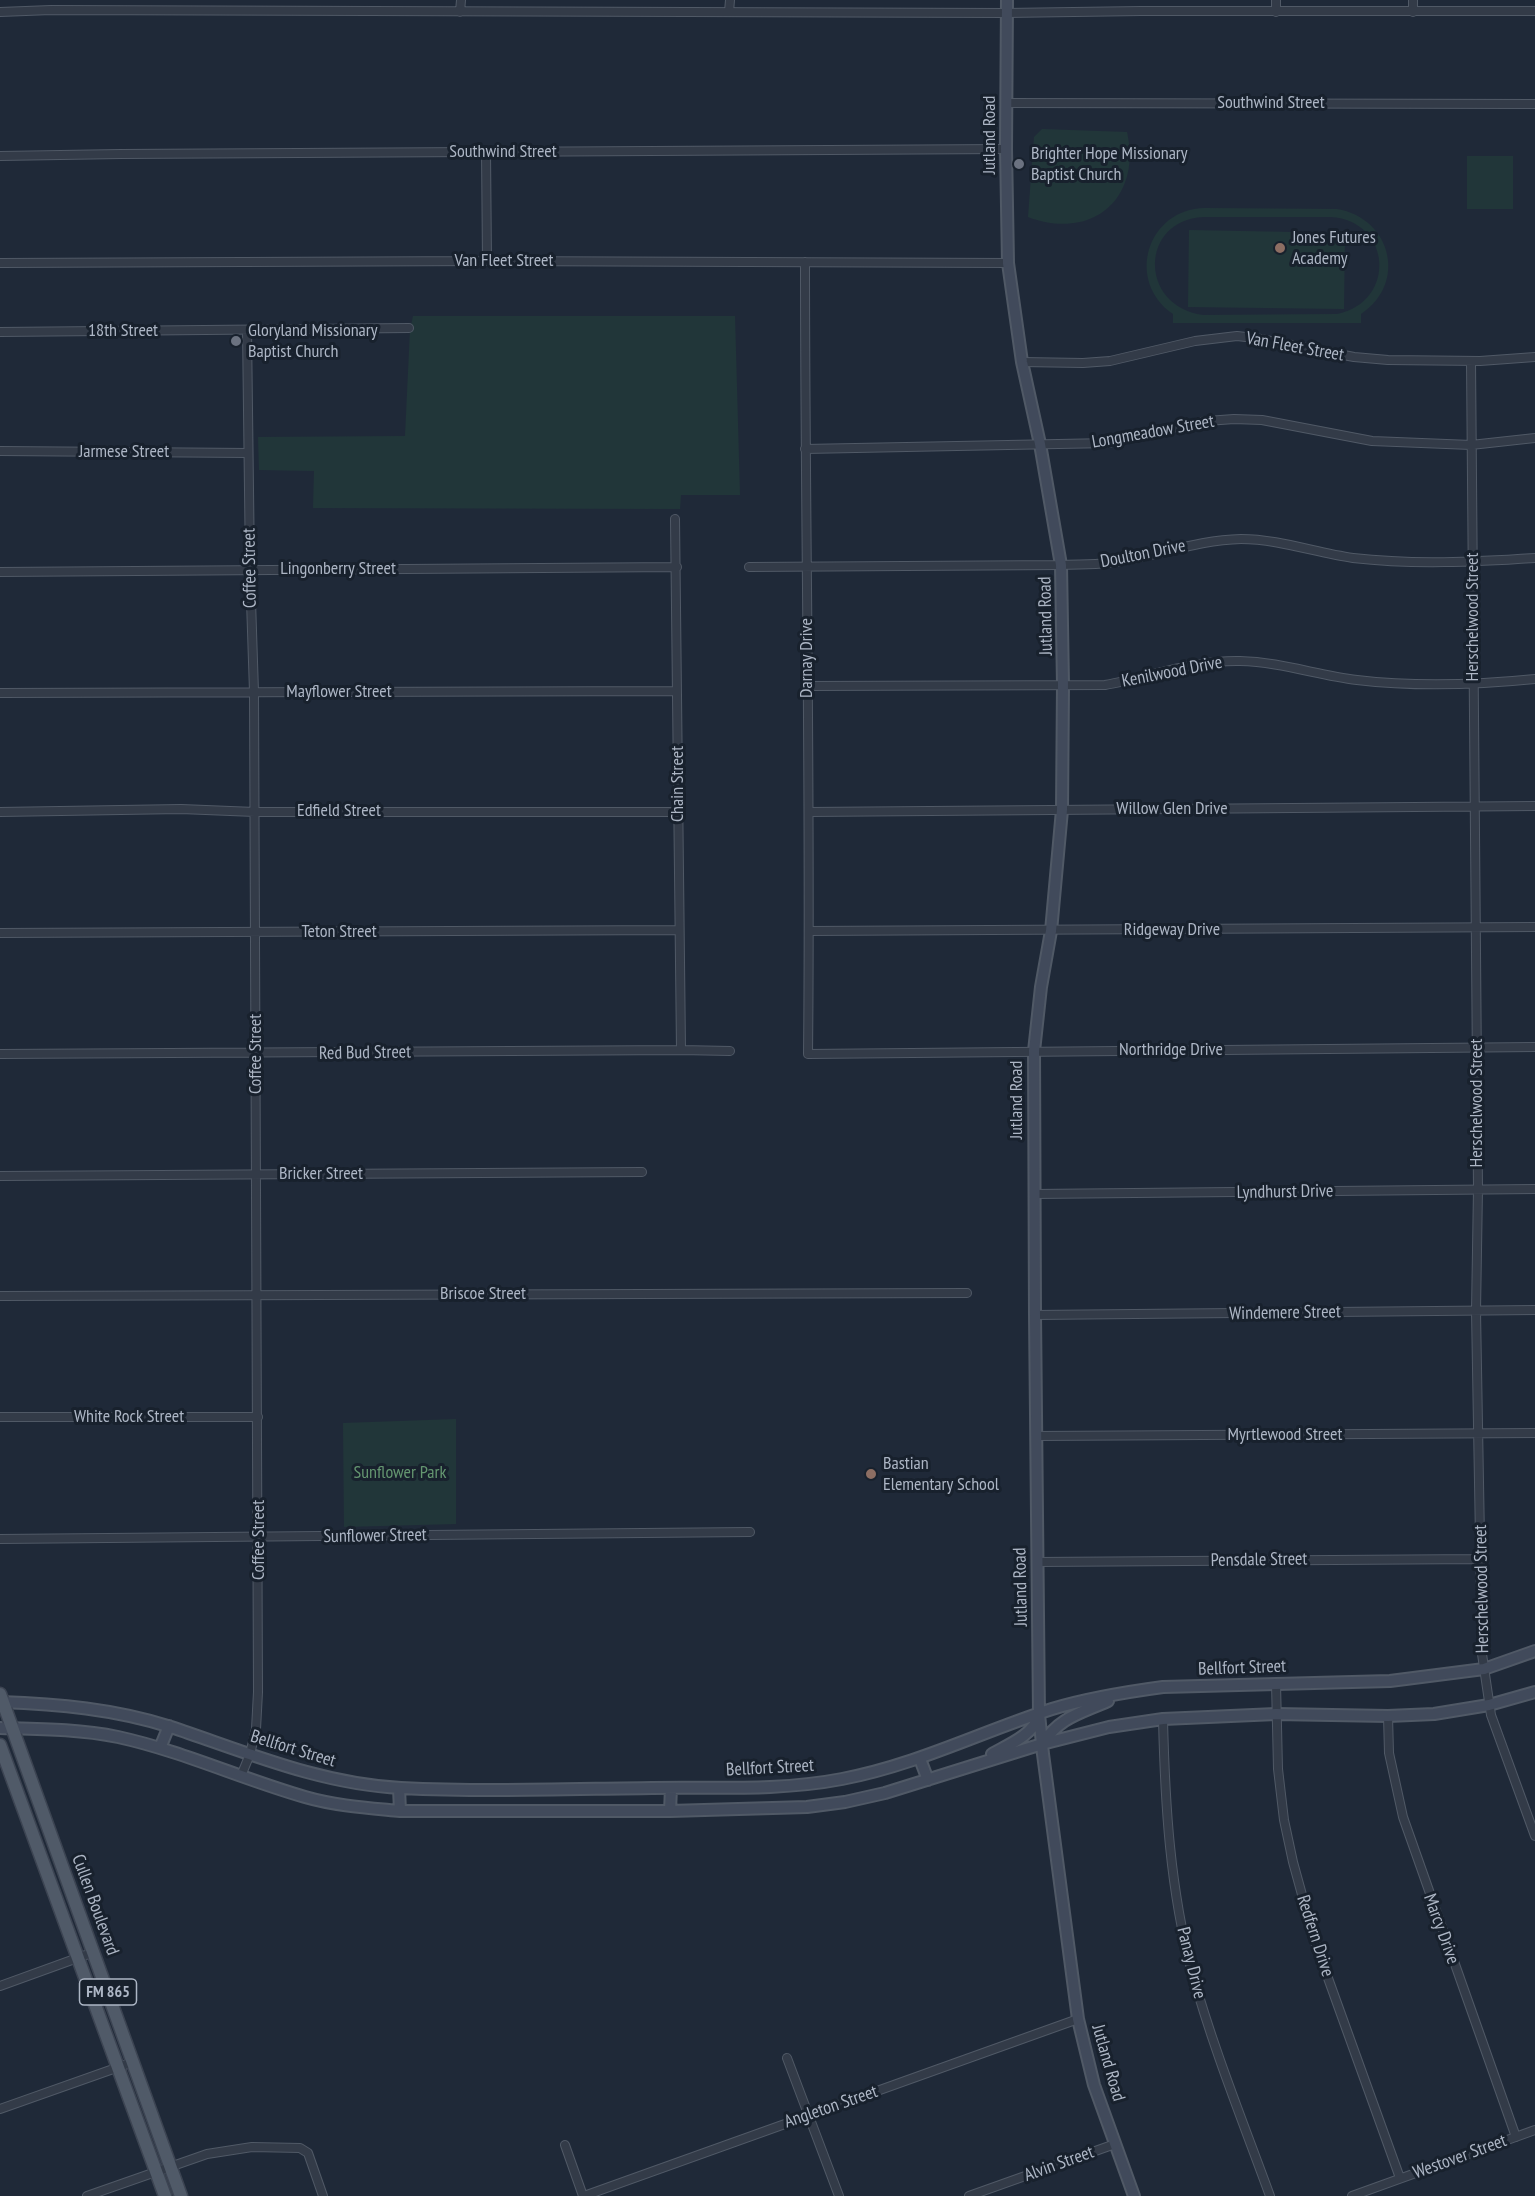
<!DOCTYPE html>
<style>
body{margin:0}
canvas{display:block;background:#1f2938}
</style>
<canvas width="1535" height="2196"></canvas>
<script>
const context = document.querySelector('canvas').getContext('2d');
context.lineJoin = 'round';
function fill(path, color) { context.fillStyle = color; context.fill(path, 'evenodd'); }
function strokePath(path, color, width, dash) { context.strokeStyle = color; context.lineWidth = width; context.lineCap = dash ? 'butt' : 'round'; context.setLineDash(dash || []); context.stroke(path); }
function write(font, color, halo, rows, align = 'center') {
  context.font = font + ' "PT Sans Narrow",sans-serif'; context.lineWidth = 6; context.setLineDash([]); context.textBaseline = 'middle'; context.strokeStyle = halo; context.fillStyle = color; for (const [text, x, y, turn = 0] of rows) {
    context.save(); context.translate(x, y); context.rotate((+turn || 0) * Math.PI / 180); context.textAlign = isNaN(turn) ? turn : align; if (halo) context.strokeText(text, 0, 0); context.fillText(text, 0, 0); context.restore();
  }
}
fill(new Path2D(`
 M1042,129L1127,132C1142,199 1092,241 1028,217L1034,137Z
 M1467,156H1513V209H1467Z
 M1205,208L1337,209C1391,218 1408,283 1361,314V323H1173V314C1125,281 1147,209 1205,208ZM1203,217H1331C1392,221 1397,302 1337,314L1203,315C1138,306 1140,220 1203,217Z
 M1189,230L1345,233L1344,309L1188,307Z
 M413,316H735L740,495H681L680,509L313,508L314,471L259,470L258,437L405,436L410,330Z
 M456,1419V1524L344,1527L343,1423Z`), '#213639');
const street = new Path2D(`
 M0,12L51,10L1006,13L1141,11H1535
 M460,12L461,0
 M729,12L730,0
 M1276,12V0
 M1413,12V0
 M1007,103L1535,104
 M486,152L487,261
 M0,156L121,154L1006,149
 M805,262C805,526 811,790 808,1054L1535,1047
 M0,263L487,261L1008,263
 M0,332L409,328
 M1471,361L1478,1189L1476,1311L1482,1654L1491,1715L1535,1836
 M1022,362L1083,363L1110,361L1195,341L1237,336L1255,338L1354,357L1388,360L1480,361L1535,357
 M805,449L1109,443L1181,426L1207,421L1234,419L1262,420L1372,441L1471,445L1535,438
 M0,451L248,453
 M675,519L681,1050
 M749,567L1061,565C1076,564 1092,565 1107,563C1152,558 1195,540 1241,539C1279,539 1316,553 1353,558C1414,565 1474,562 1535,558
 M0,572L677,567
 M807,686L1105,685C1150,677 1194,660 1240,661C1280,662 1317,675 1357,680C1416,687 1476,685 1535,679
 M0,693L677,691
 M0,812L181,809L255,812H679
 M809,812L1535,806
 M809,931L1535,927
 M0,933L678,930
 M0,1054L681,1050L730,1051
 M0,1176L642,1172
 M1034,1194L1535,1189
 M0,1296L967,1293
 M1035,1315L1535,1310
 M0,1417H258
 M1036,1436L1535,1433
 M0,1539L750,1532
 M1037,1562L1481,1559
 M1276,1683L1278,1769L1284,1820L1293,1862L1315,1942L1400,2178
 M1388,1716L1389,1753L1403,1817L1516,2137
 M1163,1719C1165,1804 1170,1889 1192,1972C1213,2048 1243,2122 1270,2196
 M241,1776L250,1754L256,1729L258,1692L254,692L250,570L247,330
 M0,1986L94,1952
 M787,2058L839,2196
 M0,2109L133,2062
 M565,2145L583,2196
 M87,2196L207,2154L252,2147L300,2148L308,2153L323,2196
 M584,2196L1078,2019
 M969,2196L1115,2144
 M1352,2196L1535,2130`);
const secondary = new Path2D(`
 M1007,0L1006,149L1008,263L1022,362L1040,444L1061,565L1063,685L1062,810L1051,931L1041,987L1034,1051L1035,1315L1039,1714L1043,1754L1078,2019L1094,2085L1134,2196
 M0,1702C58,1704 115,1709 171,1727C246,1752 320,1784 401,1788C484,1792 568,1789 652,1788C715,1787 780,1791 842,1779C916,1765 981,1732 1052,1709C1088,1698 1126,1692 1163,1687L1390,1681L1484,1669L1535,1651
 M0,1728C40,1729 79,1729 118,1737C182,1751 242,1779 305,1797C336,1806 369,1808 400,1811H670L807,1807L845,1802L885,1793L1042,1744L1109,1727L1163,1719L1276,1714L1388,1716L1434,1714L1489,1705L1535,1692
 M1042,1744C1060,1717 1079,1714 1108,1701
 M160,1748L169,1726
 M992,1754C1008,1745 1033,1735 1039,1716
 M920,1759L928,1780
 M399,1788L400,1811
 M670,1811L671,1788`);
const primary = new Path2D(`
 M0,1694L181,2196
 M0,1745L165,2196`);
strokePath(street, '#505966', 10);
strokePath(secondary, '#505966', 14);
strokePath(primary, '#3c4452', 15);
strokePath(street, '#333b48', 8);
strokePath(secondary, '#414a5b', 10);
strokePath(primary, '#505a68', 12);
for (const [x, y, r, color] of [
 [1019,164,6,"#6b7280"],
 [1280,248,6,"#8d6e63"],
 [236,341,6,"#6b7280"],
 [871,1474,6,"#8d6e63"]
]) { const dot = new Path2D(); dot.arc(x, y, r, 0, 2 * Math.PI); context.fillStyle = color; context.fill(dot); strokePath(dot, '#18212d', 2); }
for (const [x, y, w] of [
 [108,1992,57]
]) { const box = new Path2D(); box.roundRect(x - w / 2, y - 13, w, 26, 4.5); context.fillStyle = '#18212d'; context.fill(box); strokePath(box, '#adb6c5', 1.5); }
write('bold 16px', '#adb6c5', null, [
 ["FM 865",108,1992]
]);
write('18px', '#adb6c5', '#18212d', [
 ["Southwind Street",1271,103],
 ["Jutland Road",990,135,-90],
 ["Southwind Street",503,152],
 ["Van Fleet Street",504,261],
 ["18th Street",123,331],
 ["Van Fleet Street",1295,347,10],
 ["Longmeadow Street",1153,432,-10],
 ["Jarmese Street",124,452],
 ["Doulton Drive",1143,554,-11],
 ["Coffee Street",250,568,-91],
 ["Lingonberry Street",338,569],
 ["Jutland Road",1046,616,-91],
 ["Herschelwood Street",1473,617,-90],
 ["Darnay Drive",807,658,-90],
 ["Kenilwood Drive",1172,672,-11],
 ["Mayflower Street",339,692],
 ["Chain Street",678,784,-90],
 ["Willow Glen Drive",1172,809],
 ["Edfield Street",339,811],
 ["Ridgeway Drive",1172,930],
 ["Teton Street",339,932],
 ["Northridge Drive",1171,1050],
 ["Red Bud Street",365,1053,-1],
 ["Coffee Street",256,1054,-90],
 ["Jutland Road",1017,1100,-90],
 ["Herschelwood Street",1477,1103,-90],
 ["Bricker Street",321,1174],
 ["Lyndhurst Drive",1285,1192,-1],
 ["Briscoe Street",483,1294],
 ["Windemere Street",1285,1313,-1],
 ["White Rock Street",129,1417],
 ["Myrtlewood Street",1285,1435],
 ["Sunflower Street",375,1536,-1],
 ["Coffee Street",259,1540,-90],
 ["Pensdale Street",1259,1560,-1],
 ["Jutland Road",1021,1587,-91],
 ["Herschelwood Street",1482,1589,-91],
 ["Bellfort Street",1242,1668,-2],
 ["Bellfort Street",293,1749,17],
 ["Bellfort Street",770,1768,-3],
 ["Cullen Boulevard",95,1905,70],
 ["Marcy Drive",1441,1929,70],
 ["Redfern Drive",1315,1936,72],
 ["Panay Drive",1191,1963,76],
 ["Jutland Road",1108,2063,74],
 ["Angleton Street",831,2107,-19],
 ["Westover Street",1460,2157,-20],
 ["Alvin Street",1059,2164,-20]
]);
write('18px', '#adb6c5', '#18212d', [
 ["Brighter Hope Missionary",1031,154],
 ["Baptist Church",1031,175],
 ["Jones Futures",1292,238],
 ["Academy",1292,259],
 ["Gloryland Missionary",248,331],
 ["Baptist Church",248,352],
 ["Bastian",883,1464],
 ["Elementary School",883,1485]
], 'left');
write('18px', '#649670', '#18212d', [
 ["Sunflower Park",400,1473]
]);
</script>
